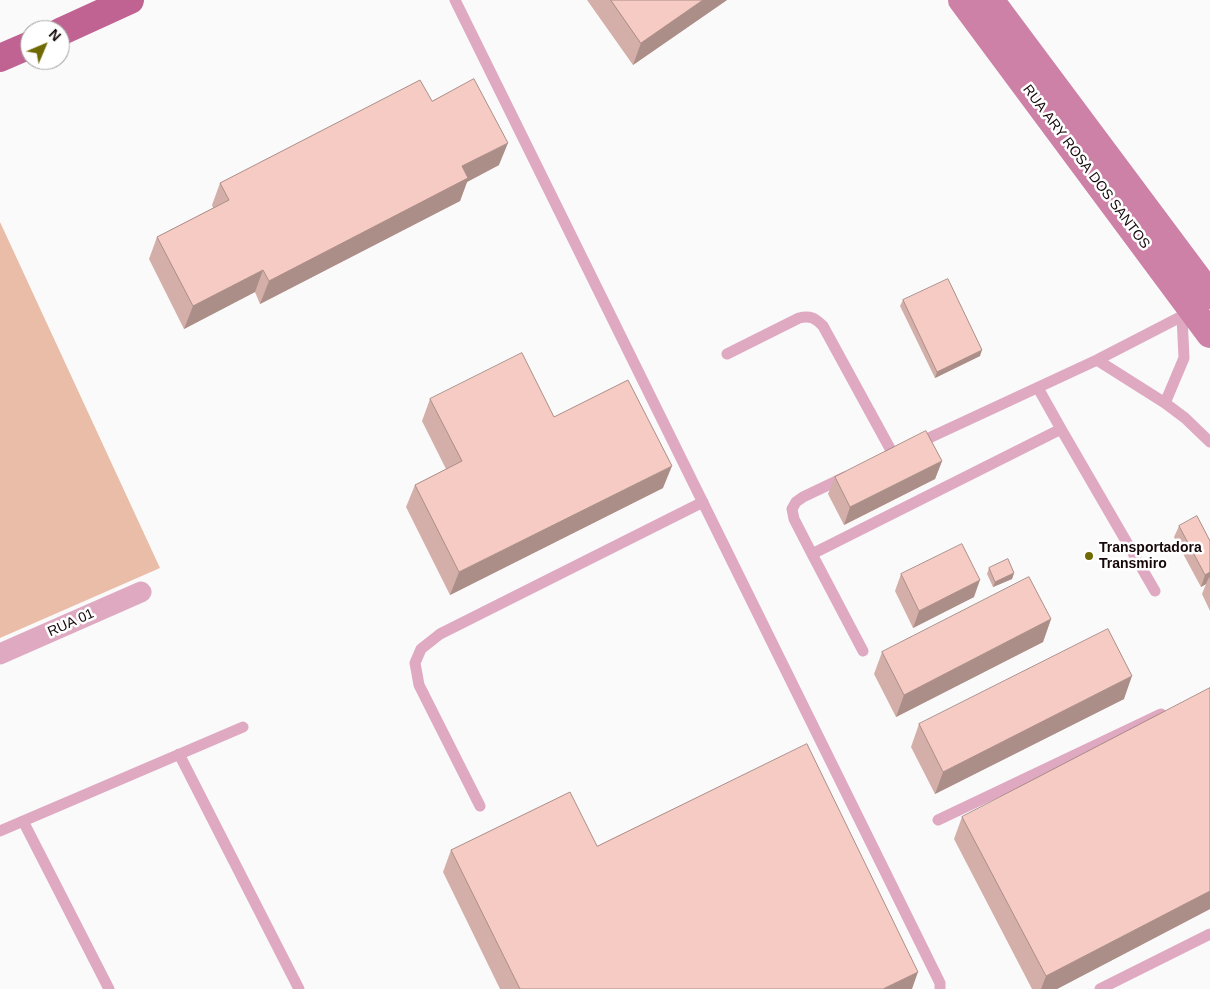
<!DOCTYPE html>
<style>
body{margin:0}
#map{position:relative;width:1210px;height:989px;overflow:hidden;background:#fafafa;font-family:Helvetica,sans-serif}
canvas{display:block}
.north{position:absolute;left:20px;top:20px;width:50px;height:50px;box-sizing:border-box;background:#fff;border:1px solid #a29c9d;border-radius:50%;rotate:45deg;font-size:14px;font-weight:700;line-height:20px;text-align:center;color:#16080b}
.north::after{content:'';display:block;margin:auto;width:18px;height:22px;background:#6f6a04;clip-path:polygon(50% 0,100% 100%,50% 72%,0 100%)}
</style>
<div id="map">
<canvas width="1210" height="989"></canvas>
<div class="north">N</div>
</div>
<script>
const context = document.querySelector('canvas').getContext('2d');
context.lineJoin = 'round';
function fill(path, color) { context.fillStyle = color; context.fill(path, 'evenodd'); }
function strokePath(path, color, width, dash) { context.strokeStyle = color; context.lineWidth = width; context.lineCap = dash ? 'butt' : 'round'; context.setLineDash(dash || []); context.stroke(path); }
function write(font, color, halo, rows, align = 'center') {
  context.font = font + ' Helvetica,sans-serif'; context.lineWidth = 5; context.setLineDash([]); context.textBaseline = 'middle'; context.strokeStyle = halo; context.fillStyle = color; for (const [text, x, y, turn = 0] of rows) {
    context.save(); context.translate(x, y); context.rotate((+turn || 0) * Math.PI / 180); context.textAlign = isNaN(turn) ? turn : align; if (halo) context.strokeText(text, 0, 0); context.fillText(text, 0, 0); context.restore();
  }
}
fill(new Path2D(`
 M0,222L160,568L0,638Z`), '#e9bda7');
strokePath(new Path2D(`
 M455,0L940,983V989
 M727,354L799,318C810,315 815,318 823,326L893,454
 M1097,360L1165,403L1185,418L1210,442
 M1038,388L1061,429L1155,591
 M1165,403L1184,358L1182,316
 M916,444L1097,360L1192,311
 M845,477L803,497L796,502L792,509L794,519L812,554L1061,429
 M812,554L863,651
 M179,754L299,989
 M480,806L419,685L415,663L421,649L440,634L703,502
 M938,820L1161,714
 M23,821L109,989
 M0,831L243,727
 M1100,989L1210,934`), '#dfa9c2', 11);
strokePath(new Path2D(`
 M0,654L141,592`), '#dfa9c2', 21);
strokePath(new Path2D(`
 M962,0L1210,334
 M990,0L1210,295`), '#ce81a6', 28);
strokePath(new Path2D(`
 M60,32L130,0
 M0,58L30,45`), '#c06292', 28);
fill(new Path2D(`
 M587,0H727L633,65Z
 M432,101L499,165L467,182L460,201L260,304L255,292L184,329L149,259L157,237L213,208L212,205L220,183Z
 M903,300L980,356L935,378L900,306Z
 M430,399L554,417L663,488L450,595L406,507L415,485L446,469L422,421Z
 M942,461L935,479L844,525L828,494L835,477Z
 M1179,526L1210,541V611L1202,594L1206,584L1201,587L1174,537Z
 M989,568L1014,573L1012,579L993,587L987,574Z
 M901,574L974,597L913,628L895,591Z
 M1051,619L1043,642L896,717L874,674L882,652Z
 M1124,699L935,794L911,747L919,724Z
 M962,817L1210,909L1057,989H1032L954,839Z
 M597,846L912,989H500L443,872L451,850Z`), '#d4afa9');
fill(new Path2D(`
 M703,0H727L633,65L641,43Z
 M508,143L499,165L467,182L460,201L260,304L269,281L462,166Z
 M263,270L255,292L184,329L193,306Z
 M982,350L980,356L935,378L937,372Z
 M942,461L935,479L844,525L850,507Z
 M672,466L663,488L450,595L459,572Z
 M1210,572V580L1209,577L1206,584L1201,587L1205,575Z
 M1014,573L1012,579L993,587L995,582Z
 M980,580L974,597L913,628L919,611Z
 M1051,619L1043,642L896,717L904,695Z
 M1132,676L1124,699L935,794L943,772Z
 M1210,891V909L1057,989H1041L1046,976Z
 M918,972L912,989H883Z`), '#ac8e89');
const building = new Path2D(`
 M611,0H703L641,43Z
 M474,79L508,143L462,166L468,178L269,281L263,270L193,306L157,237L229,200L220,183L420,80L432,101Z
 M948,279L982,350L937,372L903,300Z
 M522,353L554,417L628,380L672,466L459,572L415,485L462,461L430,399Z
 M926,431L942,461L850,507L835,477Z
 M1197,516L1210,541V572L1205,575L1179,526Z
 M962,544L980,580L919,611L901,574Z
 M1008,559L1014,573L995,582L989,568Z
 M1029,577L1051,619L904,695L882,652Z
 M1108,629L1132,676L943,772L919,724Z
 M1210,688V891L1046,976L962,817Z
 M807,744L918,972L883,989H520L451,850L570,792L597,846Z`);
fill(building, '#f6cbc4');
strokePath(building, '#ac8e89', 1);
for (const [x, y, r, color] of [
 [1089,556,5,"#6f6a04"]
]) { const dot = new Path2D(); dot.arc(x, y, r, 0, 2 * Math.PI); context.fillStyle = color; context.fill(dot); strokePath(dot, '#fff', 2); }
write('14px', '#16080b', '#fff', [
 ["RUA ARY ROSA DOS SANTOS",1086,167,53],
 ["RUA 01",71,623,-24]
]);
write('bold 14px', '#16080b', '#fff', [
 ["Transportadora",1099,548],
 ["Transmiro",1099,564]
], 'left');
</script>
